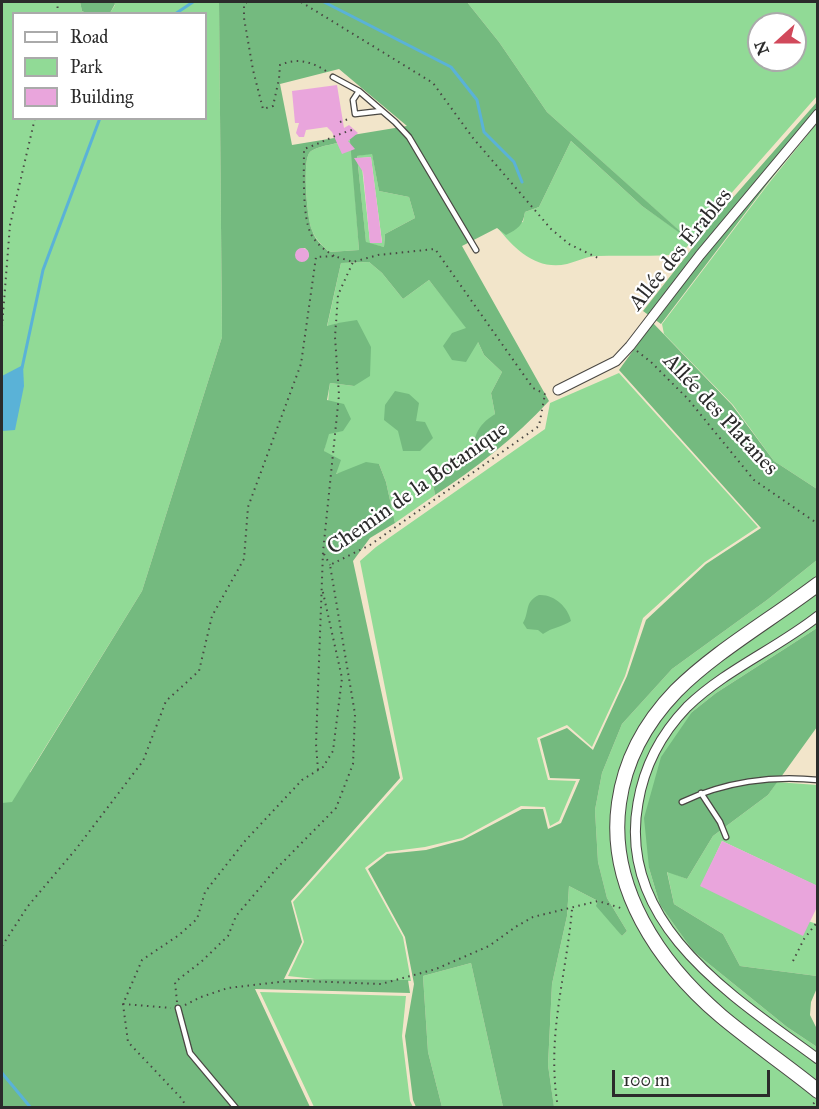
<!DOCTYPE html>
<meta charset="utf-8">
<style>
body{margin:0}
#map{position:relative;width:819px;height:1109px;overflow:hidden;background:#f2e5ca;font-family:"IM FELL Great Primer",serif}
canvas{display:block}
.frame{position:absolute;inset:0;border:3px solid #2b2b2b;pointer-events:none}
.legend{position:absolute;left:12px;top:12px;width:195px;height:108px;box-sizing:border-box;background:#fff;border:2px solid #aaa;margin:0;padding:8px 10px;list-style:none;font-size:18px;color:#2b2b2b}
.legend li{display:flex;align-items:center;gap:12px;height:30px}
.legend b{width:30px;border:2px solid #aaa}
.north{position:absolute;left:747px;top:12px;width:60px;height:60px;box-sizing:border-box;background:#fff;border:2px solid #aaa;border-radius:50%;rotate:249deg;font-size:16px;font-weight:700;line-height:24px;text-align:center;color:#2b2b2b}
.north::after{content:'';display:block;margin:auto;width:21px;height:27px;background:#d1495b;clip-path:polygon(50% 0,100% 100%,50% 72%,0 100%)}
.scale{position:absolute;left:612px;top:1070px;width:158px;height:27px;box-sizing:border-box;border:3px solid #2b2b2b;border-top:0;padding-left:8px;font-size:18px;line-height:21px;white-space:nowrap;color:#2b2b2b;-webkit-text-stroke:4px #fff;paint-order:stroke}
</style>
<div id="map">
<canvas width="819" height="1109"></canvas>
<div class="frame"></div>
<ul class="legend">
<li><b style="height:8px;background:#fff"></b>Road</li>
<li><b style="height:16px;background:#91da96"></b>Park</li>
<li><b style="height:16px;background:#e9a5dc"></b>Building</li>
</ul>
<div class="north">N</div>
<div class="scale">100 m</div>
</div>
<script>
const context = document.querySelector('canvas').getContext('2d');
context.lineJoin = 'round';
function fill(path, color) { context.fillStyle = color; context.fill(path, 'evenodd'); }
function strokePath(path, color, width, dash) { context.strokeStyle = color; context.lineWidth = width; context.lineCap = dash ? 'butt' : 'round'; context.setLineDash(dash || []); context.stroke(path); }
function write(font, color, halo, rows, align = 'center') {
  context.font = font + ' "IM FELL Great Primer",serif'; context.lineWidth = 4.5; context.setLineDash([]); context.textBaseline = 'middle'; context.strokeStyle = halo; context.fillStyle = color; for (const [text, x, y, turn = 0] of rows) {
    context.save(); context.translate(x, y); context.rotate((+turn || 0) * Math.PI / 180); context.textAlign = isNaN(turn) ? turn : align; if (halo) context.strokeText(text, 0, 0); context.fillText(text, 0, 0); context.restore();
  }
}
fill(new Path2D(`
 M2,2H80L82,11L86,13L14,14V118H206V14L110,13L115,5L114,2H219L222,337L142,591L30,772L38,804L2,803Z
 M467,2H817V96L720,206L681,254C653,257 626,255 598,256C587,256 578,261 567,264C537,271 514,249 498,228L523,222L525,212L539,207L571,141L642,206L685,236L547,112L499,42ZM759,24H795V60H759Z
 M817,123V489L774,461L733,405L664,334L662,324L769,183Z
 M351,140L359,250L329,252C322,245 315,239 312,230C307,219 302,159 310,152C316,146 341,143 351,140Z
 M372,153L379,191L409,197L415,218L385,234L384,247L366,243L357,156ZM371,157V158L382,242H370L361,158Z
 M369,262L382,273L403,299L429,280L478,342L484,355L502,372L491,393L495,414L473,445L472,460L456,458L432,478L435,495L395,523L386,482L379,464L335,474L324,451C330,429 326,406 330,383L354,386L338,323L327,327L341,263Z
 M619,373L758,527L705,562L643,618L625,676L592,747L567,725L537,738L548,780L576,781L559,821L550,826L545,807L521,806L462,838L425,847L386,852L365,868L403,937L411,981L342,982L288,976L304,942L293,902L403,779L360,561L376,547L545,429L550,403Z
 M817,560V628L716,693L692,712L649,868L660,905L693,951L787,1027L817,1047V1107L554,1108L548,1065L552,984L567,916L569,886L598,901L622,936L627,931L607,898L598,862L595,810L602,773L622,724L672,669L767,600Z
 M777,782L817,785V886L722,841L701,886L817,924V976L740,966L723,934L674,904L667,871L687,879L713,836L768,795Z
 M471,963L503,1107H442L428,1052L423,976Z
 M260,992L406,996L402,1036L410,1101L413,1107H314Z`), '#91da96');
fill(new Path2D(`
 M80,2H114L115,4L110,13H86L82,11Z
 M219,2H467L499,42L547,112L691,241L642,206L571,141L539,207L525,212C523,225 518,229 506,235L497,228L462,246L549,401C515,438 476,468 435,495L432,478L456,458L472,460C474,437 475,427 495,414L491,393L502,372L484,355L478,342L466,362L452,360L443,346L452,333L466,328L429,280L403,299L382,273L369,262L341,263L327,326L338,323L357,320L371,347L370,376L354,386L330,383L327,400L344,404L351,419L343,431L329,434L324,451L341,460L336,474L366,462L379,464L386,482L395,523L370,538L353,561L400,778L291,901L302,942L284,979L408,980L410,993L255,989L310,1107L2,1108V803L12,802L142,591L222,337ZM339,69L407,126L292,145L280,84ZM350,140L359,250L329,252C322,245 315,240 312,230C307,219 302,159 310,152C316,146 341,143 350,140ZM372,154L379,191L409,197L415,218L385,234L384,247L366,242L357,156ZM305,248L308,251L309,256L306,260L300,261L296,257V253L299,249Z
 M817,102V122L768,183L661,324L643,311L723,209Z
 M653,323L732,405L774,461L817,489V560L767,600L672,669L622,724L602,773L595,810L598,862L607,898L627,931L622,936L596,906L598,901L569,886L567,916L552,984L548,1065L554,1107H503L471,963L423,976L428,1052L442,1107H416L413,1100L405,1036L414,984L405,937L368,869L387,854L426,850L463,840L522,809H543L548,829L561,823L580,779L550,778L540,739L567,728L593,750L627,676L646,620L706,564L761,528L619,370Z
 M395,391L409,394L419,403L416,421L425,422L433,438L420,451H403L398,431L384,420L385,405Z
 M539,595C554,594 568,607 571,621C562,627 553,627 543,634L538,630L527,629L523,623C530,611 524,602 539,595Z
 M817,628V727L768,795L713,836L687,879L667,872L674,904L723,934L740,966L817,976V988L811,1002L810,1015L817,1029V1047L787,1027L693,951L660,905L649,868L644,818L661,757L692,712L716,693Z`), '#74ba7f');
fill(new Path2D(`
 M23,365L24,386L15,430L2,431V376Z`), '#5ab2d7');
strokePath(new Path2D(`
 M324,2L451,67L477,100L484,132L514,162L522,182
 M175,14L193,2
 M22,368L43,270L100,118
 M2,1073L31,1108`), '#5ab2d7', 3);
fill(new Path2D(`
 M337,85L344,128L349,125L358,133L348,141L355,149L342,154L332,132L327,127L306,130L304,137H299L296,133L299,123H295L292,91Z
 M371,157L382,243H370L363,172L354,158Z
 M295 255a7 7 0 1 1 14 0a7 7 0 1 1-14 0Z
 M722,841L818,886V905L803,936L700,886Z`), '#e9a5dc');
const lane = new Path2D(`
 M333,77L359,91L395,122L409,137L476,250
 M359,91L353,100L355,114L381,111
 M701,793L720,822L726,837
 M682,802C724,782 772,775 818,780
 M178,1008L190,1053L236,1108`);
const street = new Path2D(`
 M558,390L616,361L630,346L700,255L818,114
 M818,616C776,649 725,670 687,707C661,734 644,767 638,803C616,925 734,997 818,1059`);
const secondary = new Path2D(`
 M818,584C772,619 716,651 676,691C646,722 625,760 619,803C607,887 659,963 721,1016C752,1042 786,1065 818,1091`);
strokePath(lane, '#494743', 7);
strokePath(street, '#494743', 11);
strokePath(secondary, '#494743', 16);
strokePath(new Path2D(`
 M247,2L244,4V18L253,70L263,109L273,106L279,79L280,65C298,57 313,62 329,73
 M301,2L433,83L473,138L551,229L569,244L598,258
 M57,14L58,2
 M340,122L351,118
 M334,256C325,250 316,244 311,234C302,216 304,171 304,149C321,143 335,135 352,130
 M2,327L10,225L35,118
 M637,351L651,362L688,399L754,480L818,524
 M324,554L330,565
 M318,770L316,744L323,552L339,395L335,337L338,295L353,262
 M2,946L28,906L76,849L143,761L166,701L199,671L212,616L244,559L248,507L301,364L316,257L334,256L353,262L378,255L435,249L533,388L545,394L549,393
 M793,961L804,939L818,921
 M177,1002L175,982L201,962L228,936L236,916L276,869L336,808L353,764L355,714L330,565L370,545L539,426L545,394
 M123,1004L171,1008
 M185,1005L201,997L228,988L279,982L304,981L381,984L436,969L489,946L517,926L533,917L598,901L624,909
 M187,1108L182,1099L128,1042L123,1004L142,960L179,935L197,919L205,892L245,841L302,780L323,767L333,751L342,678L322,588
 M558,1108C546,1035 566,979 572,909
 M809,1108L815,1102`), '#494743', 2, [1.5, 4.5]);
strokePath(lane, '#fff', 4.5);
strokePath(street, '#fff', 9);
strokePath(secondary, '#fff', 14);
write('22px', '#2b2b2b', '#fff', [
 ["Allée des Érables",681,250,-51],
 ["Allée des Platanes",720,415,47],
 ["Chemin de la Botanique",418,489,-35]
]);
</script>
